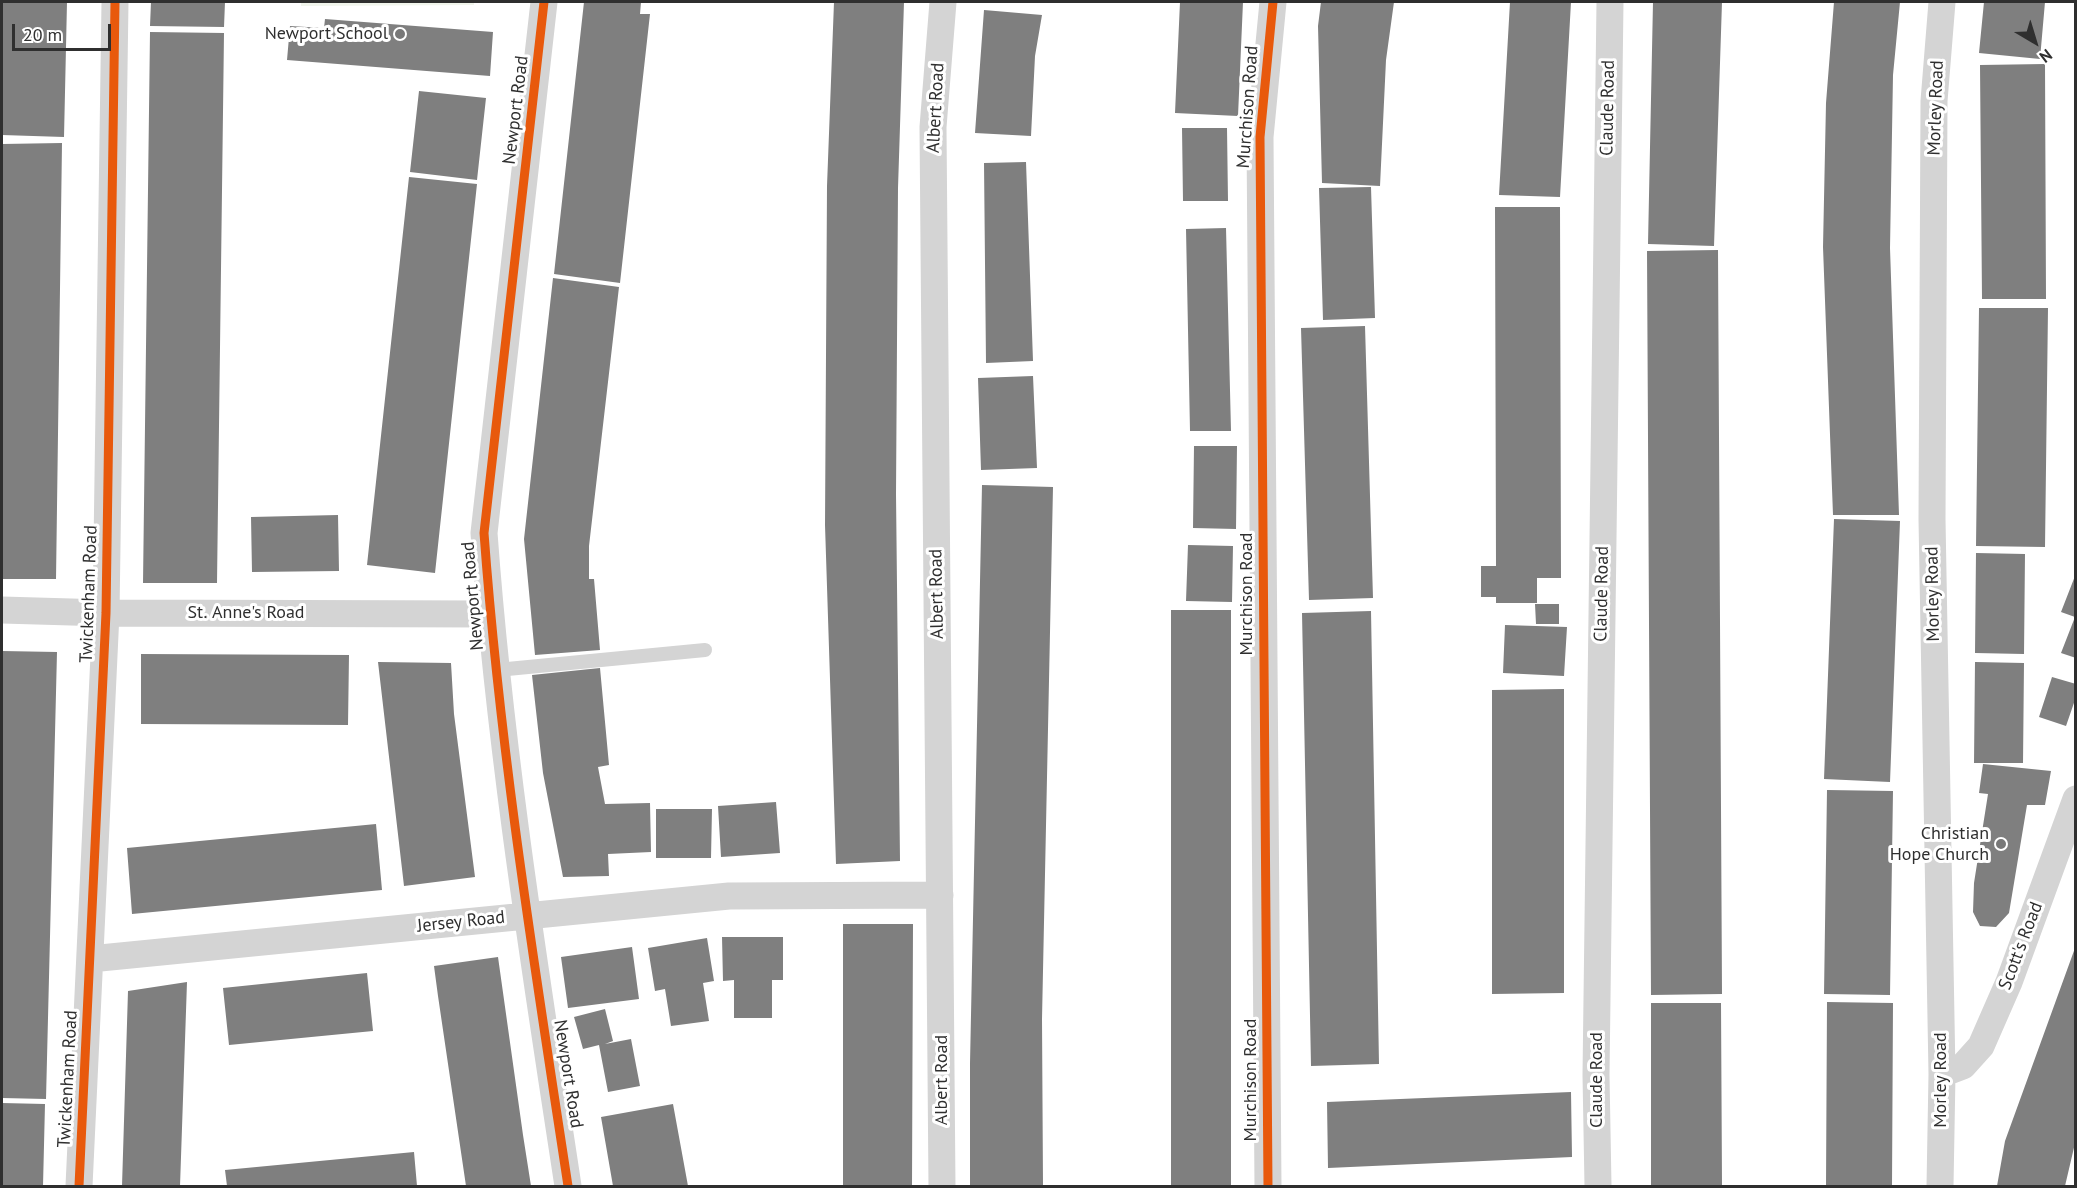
<!DOCTYPE html>
<style>
body{margin:0}
#map{position:relative;width:2077px;height:1188px;overflow:hidden;background:#fff;font-family:"PT Sans",sans-serif}
canvas{display:block}
.frame{position:absolute;inset:0;border:3px solid #2f2f2f;pointer-events:none}
.north{position:absolute;left:2005px;top:12px;width:60px;height:60px;-webkit-text-stroke:4px #fff;paint-order:stroke;rotate:142deg;font-size:16px;font-weight:700;line-height:24px;text-align:center;color:#2f2f2f}
.north::after{content:'';display:block;margin:auto;width:21px;height:27px;background:#2f2f2f;clip-path:polygon(50% 0,100% 100%,50% 72%,0 100%)}
.scale{position:absolute;left:12px;top:24px;width:99px;height:27px;box-sizing:border-box;border:3px solid #2f2f2f;border-top:0;padding-left:8px;font-size:18px;line-height:21px;white-space:nowrap;color:#2f2f2f;-webkit-text-stroke:4px #fff;paint-order:stroke}
</style>
<div id="map">
<canvas width="2077" height="1188"></canvas>
<div class="frame"></div>
<div class="north">N</div>
<div class="scale">20 m</div>
</div>
<script>
const context = document.querySelector('canvas').getContext('2d');
context.lineJoin = 'round';
function fill(path, color) { context.fillStyle = color; context.fill(path, 'evenodd'); }
function strokePath(path, color, width, dash) { context.strokeStyle = color; context.lineWidth = width; context.lineCap = dash ? 'butt' : 'round'; context.setLineDash(dash || []); context.stroke(path); }
function write(font, color, halo, rows, align = 'center') {
  context.font = font + ' "PT Sans",sans-serif'; context.lineWidth = 6; context.setLineDash([]); context.textBaseline = 'middle'; context.strokeStyle = halo; context.fillStyle = color; for (const [text, x, y, turn = 0] of rows) {
    context.save(); context.translate(x, y); context.rotate((+turn || 0) * Math.PI / 180); context.textAlign = isNaN(turn) ? turn : align; if (halo) context.strokeText(text, 0, 0); context.fillText(text, 0, 0); context.restore();
  }
}
fill(new Path2D(`
 M301,2H474V5L301,6Z`), '#f1f5ec');
fill(new Path2D(`
 M2,2H67L64,137L2,135Z
 M151,2H225L224,27L150,26Z
 M584,2H641L640,14H650L620,283L554,274Z
 M834,2H904L898,188L896,494L900,861L836,864L825,525L827,186Z
 M1180,2H1243L1238,116L1175,113Z
 M1321,2H1394L1386,60L1380,186L1322,183L1318,26Z
 M1510,2H1571L1560,197L1499,195Z
 M1653,2H1722L1714,246L1648,244Z
 M1834,2H1900L1893,75L1890,248L1899,515H1833L1823,247L1826,103Z
 M1984,2H2045L2040,59L1979,53Z
 M984,10L1042,15L1035,56L1031,136L975,133Z
 M325,19L493,32L490,76L287,60L290,26L324,28Z
 M150,32L224,33L217,583H143Z
 M2045,64L2046,299H1982L1980,65Z
 M419,91L486,98L477,180L410,172Z
 M1182,128H1227L1228,201H1183Z
 M62,143L56,579H2V144Z
 M1026,162L1033,361L986,363L984,163Z
 M409,177L477,184L435,573L367,565Z
 M1371,187L1375,318L1323,320L1319,188Z
 M1495,207H1560L1561,578H1537V603H1496V597H1481V566H1496Z
 M1226,228L1231,431H1190L1186,229Z
 M1718,250L1722,994L1651,995L1647,251Z
 M553,278L619,287L589,546V579H594L600,650L535,655L524,539Z
 M1979,308H2048L2045,547L1976,546Z
 M1365,326L1373,598L1309,600L1301,328Z
 M1033,376L1037,468L981,470L978,378Z
 M1194,446H1237L1236,529L1193,528Z
 M982,485L1053,487L1042,1019L1043,1186H970V1063Z
 M338,515L339,571L252,572L251,517Z
 M1834,519L1900,521L1890,782L1824,779Z
 M1188,545L1233,546L1232,602L1186,601Z
 M1976,553L2025,554L2024,654L1975,653Z
 M2075,576H2076V658L2061,653L2075,617L2061,612Z
 M1535,604H1559V624H1536Z
 M1171,610H1231V1186H1171Z
 M1371,611L1379,1064L1311,1066L1302,613Z
 M1505,625L1567,627L1564,676L1503,673Z
 M2,651L57,652L46,1099L2,1098Z
 M141,654L349,655L348,725L141,724Z
 M378,662L451,663L454,714L475,877L404,886Z
 M1975,662L2024,663L2023,763H1974Z
 M600,668L609,765L598,767L605,804L650,803L651,852L608,854L609,876L563,877L543,773L532,675Z
 M2052,677L2076,684V697L2066,726L2039,717Z
 M1564,689V993L1492,994V690Z
 M1983,764L2051,771L2045,805H2027L2009,913L1996,927L1980,926L1973,912L1974,883L1988,794L1979,793Z
 M1827,790L1893,791L1890,995L1824,994Z
 M776,802L780,853L721,857L718,806Z
 M656,809H712L711,858H656Z
 M376,824L382,890L132,914L127,848Z
 M843,924H913L912,1186H843Z
 M722,937H783V980H772V1018H734V980L723,981Z
 M707,938L714,981L703,983L709,1021L671,1026L665,989L655,991L648,948Z
 M632,947L639,999L568,1008L561,957Z
 M2075,948L2076,1139L2065,1186H1997L2005,1141Z
 M498,957L523,1135L531,1186H466L438,996L434,966Z
 M367,973L373,1031L229,1045L223,988Z
 M187,982L180,1186H122L128,991Z
 M1827,1002L1893,1003L1892,1186H1826Z
 M1651,1003H1721L1722,1186H1651Z
 M605,1009L613,1041L605,1044L631,1039L640,1086L608,1092L599,1045L583,1049L574,1017Z
 M1571,1092L1572,1157L1328,1168L1327,1102Z
 M2,1103L45,1104L43,1186H2Z
 M673,1104L688,1186H613L601,1117Z
 M414,1152L417,1186H227L225,1170Z`), '#7f7f7f');
strokePath(new Path2D(`
 M497,670L705,650`), '#d4d4d4', 14);
strokePath(new Path2D(`
 M544,2L484,533C500,752 535,969 568,1186
 M2,610L106,613L490,614
 M90,959L729,896L940,895
 M1942,1074L1963,1066L1981,1046L2009,982L2076,799
 M79,1186L106,613L115,2
 M942,1186L933,127L943,2
 M1268,1186L1260,137L1273,2
 M1598,1186L1596,1075L1610,2
 M1940,1186L1942,1074L1932,519L1934,101L1942,2`), '#d4d4d4', 27);
strokePath(new Path2D(`
 M544,2L484,533C500,752 535,969 568,1186
 M79,1186L106,613L115,2
 M1268,1186L1260,137L1273,2`), '#e8590c', 9);
for (const [x, y, r, color] of [
 [400,34,6,"#787878"],
 [2001,844,6,"#787878"]
]) { const dot = new Path2D(); dot.arc(x, y, r, 0, 2 * Math.PI); context.fillStyle = color; context.fill(dot); strokePath(dot, '#fff', 2); }
write('18px', '#2f2f2f', '#fff', [
 ["Newport School",388,34],
 ["Christian",1989,834],
 ["Hope Church",1989,855]
], 'right');
write('18px', '#2f2f2f', '#fff', [
 ["Murchison Road",1248,107,-86],
 ["Albert Road",936,108,-87],
 ["Claude Road",1608,108,-89],
 ["Morley Road",1936,108,-88],
 ["Newport Road",516,110,-83],
 ["Twickenham Road",89,594,-88],
 ["Albert Road",937,594,-91],
 ["Murchison Road",1247,594,-90],
 ["Claude Road",1602,594,-89],
 ["Morley Road",1933,594,-91],
 ["Newport Road",473,596,-95],
 ["St. Anne's Road",246,613],
 ["Jersey Road",461,922,-6],
 ["Scott's Road",2021,946,-69],
 ["Newport Road",568,1074,81],
 ["Twickenham Road",68,1079,-87],
 ["Albert Road",942,1080,-90],
 ["Murchison Road",1251,1080,-90],
 ["Claude Road",1597,1080,-90],
 ["Morley Road",1941,1080,-90]
]);
</script>
